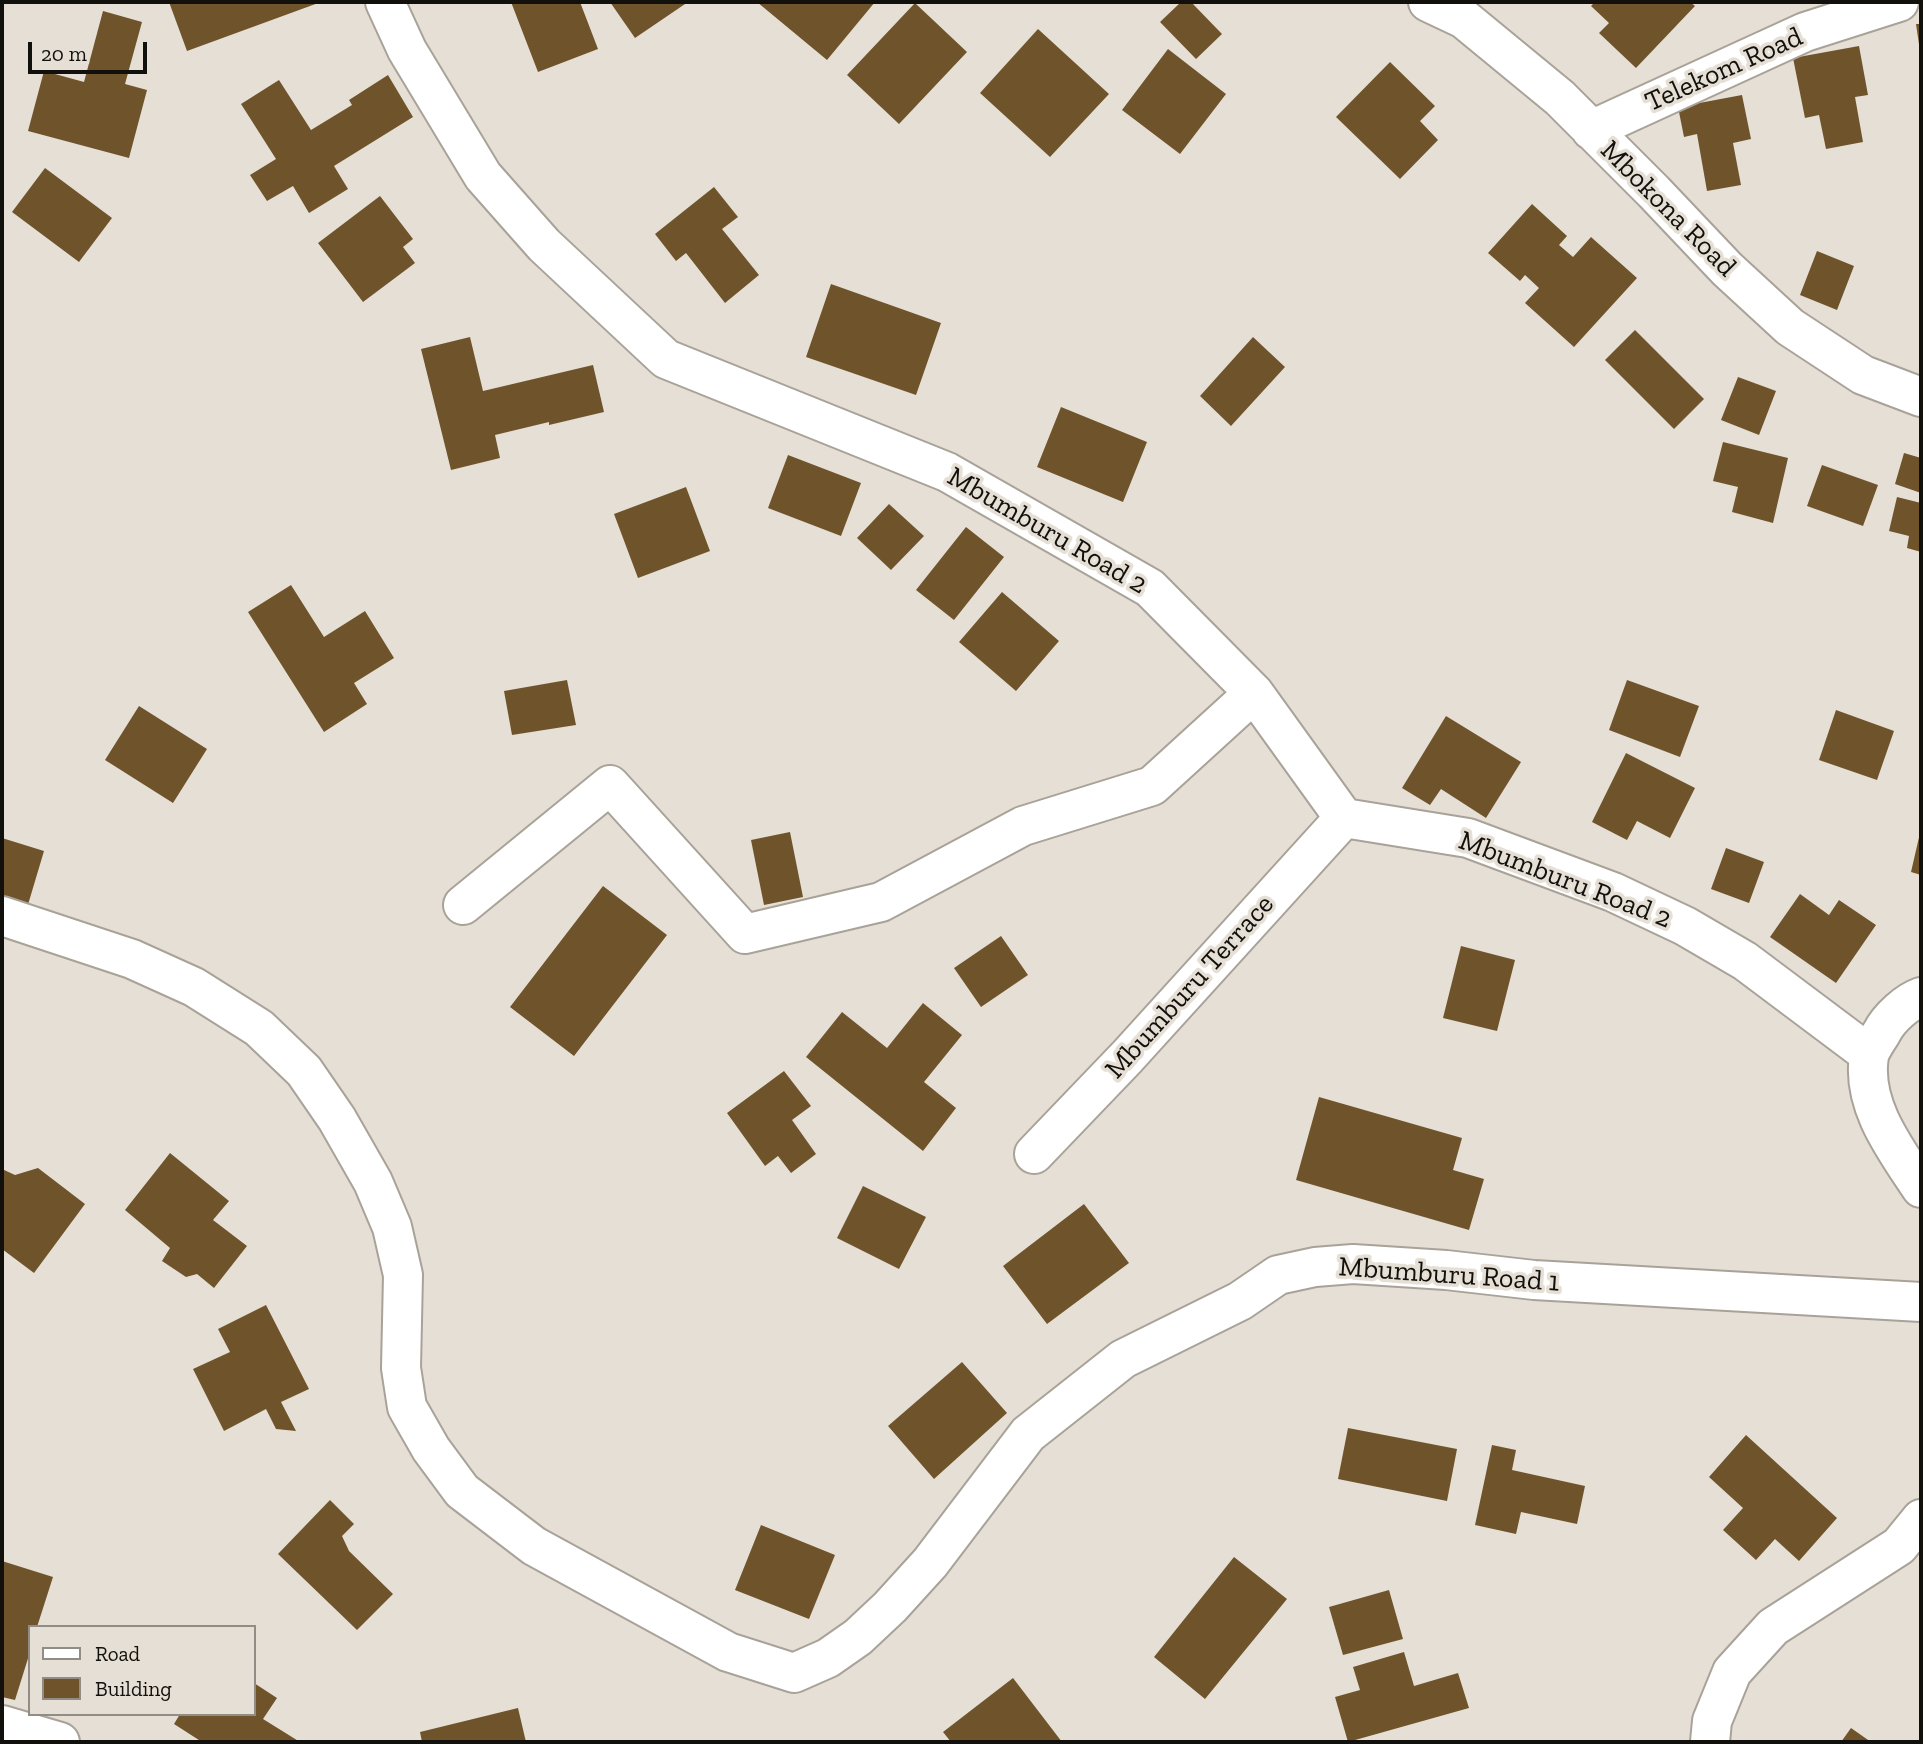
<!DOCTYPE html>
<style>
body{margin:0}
#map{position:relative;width:1923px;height:1744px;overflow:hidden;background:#e6dfd5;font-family:"Zilla Slab",serif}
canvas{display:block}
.frame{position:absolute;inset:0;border:4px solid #12100c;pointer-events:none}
.legend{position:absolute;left:28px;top:1625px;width:228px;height:91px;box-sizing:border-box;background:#e6dfd5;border:2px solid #918c85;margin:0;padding:9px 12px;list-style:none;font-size:21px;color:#12100c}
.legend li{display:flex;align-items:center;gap:14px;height:35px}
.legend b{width:35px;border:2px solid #918c85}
.scale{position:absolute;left:28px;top:42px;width:119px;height:32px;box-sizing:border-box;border:4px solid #12100c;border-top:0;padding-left:9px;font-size:21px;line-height:24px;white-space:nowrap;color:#12100c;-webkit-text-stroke:5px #e6dfd5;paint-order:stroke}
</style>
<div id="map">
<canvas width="1923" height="1744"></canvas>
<div class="frame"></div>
<ul class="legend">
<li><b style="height:9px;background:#fff"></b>Road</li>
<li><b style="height:19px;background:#6f542b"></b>Building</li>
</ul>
<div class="scale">20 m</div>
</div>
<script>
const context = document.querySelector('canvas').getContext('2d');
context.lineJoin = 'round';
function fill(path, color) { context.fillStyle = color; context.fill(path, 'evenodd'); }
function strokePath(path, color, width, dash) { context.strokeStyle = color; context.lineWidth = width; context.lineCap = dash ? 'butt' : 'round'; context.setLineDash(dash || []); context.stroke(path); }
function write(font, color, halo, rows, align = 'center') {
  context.font = font + ' "Zilla Slab",serif'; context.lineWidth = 7; context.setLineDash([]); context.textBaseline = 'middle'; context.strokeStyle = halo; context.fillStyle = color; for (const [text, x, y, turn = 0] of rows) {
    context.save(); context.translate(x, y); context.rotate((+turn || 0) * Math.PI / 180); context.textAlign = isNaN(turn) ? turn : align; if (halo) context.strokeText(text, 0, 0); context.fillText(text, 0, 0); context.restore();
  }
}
fill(new Path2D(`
 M169,2H321L187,51Z
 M511,2H580L598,49L538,72Z
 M610,2H688L635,38Z
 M757,2H875L827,60Z
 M1181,2H1191L1222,34L1196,59L1160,22Z
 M1595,2H1690L1695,6L1636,68L1599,33L1609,23L1591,6Z
 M915,3L967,52L899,124L847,75Z
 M103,11L142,22L125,84L147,90L129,158L28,131L44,71L84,82Z
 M1916,24H1921V51H1920Z
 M1038,29L1109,94L1050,157L980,93Z
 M1859,46L1868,95L1855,97L1863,142L1826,149L1819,115L1805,118L1793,58Z
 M1168,49L1226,94L1180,154L1122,110Z
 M1390,62L1435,106L1420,121L1438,140L1400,179L1336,117Z
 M388,75L413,117L334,166L348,189L309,213L293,186L267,201L250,175L276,159L241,104L279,80L311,130L352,105L349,100Z
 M1742,95L1751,139L1733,143L1741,185L1707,191L1697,134L1684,137L1678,107Z
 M45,168L112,218L79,262L12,212Z
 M714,187L738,217L722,229L759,275L725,303L686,253L676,261L655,234Z
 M380,196L413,239L403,247L415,263L363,302L318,243Z
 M1532,204L1567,236L1559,245L1573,257L1591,237L1637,278L1574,347L1525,303L1539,288L1525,275L1520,281L1488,253Z
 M1817,251L1854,266L1837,310L1800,295Z
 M831,284L941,323L916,395L806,357Z
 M1635,330L1704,399L1674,429L1605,360Z
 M470,337L483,391L593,365L604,412L549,425V422L495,435L500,458L451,470L421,349Z
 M1253,337L1285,367L1231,426L1200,396Z
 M1738,377L1776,391L1759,435L1721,420Z
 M1061,407L1147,442L1123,502L1037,467Z
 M1723,442L1788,458L1773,523L1732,512L1738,487L1713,481Z
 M1904,453L1921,458V493L1895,484Z
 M788,455L861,483L841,536L768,508Z
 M1822,465L1878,485L1863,526L1807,506Z
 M686,487L710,551L638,578L614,514Z
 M1897,497L1921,503V552L1907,548L1909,536L1889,531Z
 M889,504L924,536L891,570L857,538Z
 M966,527L1004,557L954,620L916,590Z
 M291,585L324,637L365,611L394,658L354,683L367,704L324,732L248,612Z
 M1002,592L1059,641L1016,691L959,642Z
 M567,680L576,725L512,735L504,691Z
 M1627,680L1699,706L1680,757L1609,730Z
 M139,706L207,749L173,803L105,760Z
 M1836,710L1894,731L1877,780L1819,760Z
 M1446,716L1521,762L1486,818L1441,789L1430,805L1402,788Z
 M1626,753L1695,788L1670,838L1637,821L1627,840L1592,822Z
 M790,832L803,897L764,905L751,840Z
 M1920,833L1921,834V875L1911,872Z
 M2,838L44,851L27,908L2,901Z
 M1726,848L1764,862L1749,903L1711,889Z
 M603,886L667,935L574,1056L510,1007Z
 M1800,894L1829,915L1839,900L1876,925L1836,983L1770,937Z
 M1001,936L1028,975L981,1007L954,968Z
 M1461,946L1515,960L1497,1031L1443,1018Z
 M923,1003L962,1035L924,1082L956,1108L923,1151L806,1057L842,1012L887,1048Z
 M784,1071L811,1106L792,1120L816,1154L791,1173L778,1156L765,1166L727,1113Z
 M1319,1097L1462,1138L1453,1170L1484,1179L1469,1230L1296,1180Z
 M170,1153L229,1201L213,1220L247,1246L214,1288L197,1274L186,1277L162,1261L170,1248L125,1210Z
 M38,1168L85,1204L34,1273L2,1249V1169L15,1175Z
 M863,1186L926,1217L899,1269L837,1238Z
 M1084,1204L1129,1263L1047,1324L1003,1266Z
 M266,1305L309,1389L281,1402L296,1431L276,1429L266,1409L224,1431L193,1369L230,1352L218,1329Z
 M962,1362L1007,1413L934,1479L888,1426Z
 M1348,1428L1457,1449L1447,1501L1338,1479Z
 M1746,1435L1837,1518L1799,1561L1775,1539L1756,1560L1723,1530L1743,1508L1709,1477Z
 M1492,1445L1516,1450L1512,1470L1585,1486L1577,1524L1521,1512L1516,1534L1475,1525Z
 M330,1500L354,1524L342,1536L349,1551L393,1594L357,1630L278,1554Z
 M761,1525L835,1555L809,1619L735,1590Z
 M1234,1557L1287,1599L1205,1699L1154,1657Z
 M2,1561L53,1577L37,1627H30V1652L15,1700L2,1697Z
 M1389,1590L1403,1639L1343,1655L1329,1607Z
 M1404,1652L1414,1686L1458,1673L1469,1708L1348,1742L1335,1697L1360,1690L1353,1667Z
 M1013,1678L1062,1742H951L943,1732Z
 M254,1683L277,1698L263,1719L300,1742H202L174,1724L180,1714H254Z
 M518,1708L526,1742H422L420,1732Z
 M1851,1728L1871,1742H1841Z`), '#6f542b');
const minor = new Path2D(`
 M385,2L407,50L483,176L544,245L666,359L947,472L1150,588L1254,693L1344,818L1468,838L1613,892L1685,926L1745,961L1869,1054
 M1428,2L1464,19L1560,98L1654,192L1727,269L1790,327L1863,375L1921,397
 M1591,130L1805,32L1899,2
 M463,905L610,785L745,934L881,902L1023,826L1152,786L1254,693
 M2,916L132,959L194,987L259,1028L304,1071L337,1119L373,1182L392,1227L403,1275L401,1368L407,1407L431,1449L462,1491L534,1546L728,1652L794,1673L828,1658L858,1637L890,1607L930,1563L1028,1434L1123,1359L1240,1301L1278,1275L1315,1267L1353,1264L1446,1270L1534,1280L1921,1302
 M1921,997C1907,1002 1889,1018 1882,1032C1878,1039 1871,1048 1869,1056C1861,1105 1896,1150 1921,1188
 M1034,1154L1127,1057L1344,818
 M2,1725L60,1742
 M1710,1742L1712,1721L1732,1672L1773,1627L1899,1546L1921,1519`);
strokePath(minor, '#a9a298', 42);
strokePath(minor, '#fff', 38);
write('28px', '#12100c', '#e6dfd5', [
 ["Telekom Road",1724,70,-24],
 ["Mbokona Road",1668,209,45],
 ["Mbumburu Road 2",1047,531,30],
 ["Mbumburu Road 2",1565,880,21],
 ["Mbumburu Terrace",1190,987,-48],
 ["Mbumburu Road 1",1449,1275,4]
]);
</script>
